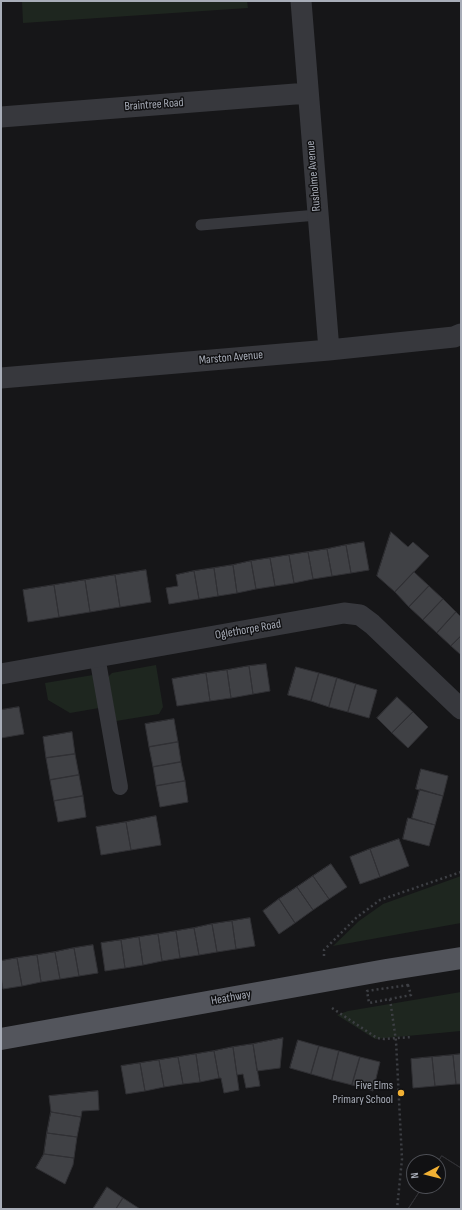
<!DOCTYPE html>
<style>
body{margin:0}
#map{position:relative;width:462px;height:1210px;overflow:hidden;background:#161618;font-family:"Sofia Sans Condensed",sans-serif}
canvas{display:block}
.frame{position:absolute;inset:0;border:2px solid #a8adb8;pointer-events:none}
.north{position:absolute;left:406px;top:1154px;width:40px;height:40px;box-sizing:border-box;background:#111113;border:1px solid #4d4f55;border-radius:50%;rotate:263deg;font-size:11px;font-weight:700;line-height:16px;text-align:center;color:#a8adb8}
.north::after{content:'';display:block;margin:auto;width:14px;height:18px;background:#f2b134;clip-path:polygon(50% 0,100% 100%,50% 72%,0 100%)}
</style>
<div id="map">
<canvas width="462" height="1210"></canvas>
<div class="frame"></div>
<div class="north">N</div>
</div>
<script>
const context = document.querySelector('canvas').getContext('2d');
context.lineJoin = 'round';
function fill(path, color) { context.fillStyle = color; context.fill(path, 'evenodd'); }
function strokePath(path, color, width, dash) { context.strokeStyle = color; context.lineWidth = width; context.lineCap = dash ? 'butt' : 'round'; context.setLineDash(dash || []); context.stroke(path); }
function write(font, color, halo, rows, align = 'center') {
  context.font = font + ' "Sofia Sans Condensed",sans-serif'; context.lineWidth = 3; context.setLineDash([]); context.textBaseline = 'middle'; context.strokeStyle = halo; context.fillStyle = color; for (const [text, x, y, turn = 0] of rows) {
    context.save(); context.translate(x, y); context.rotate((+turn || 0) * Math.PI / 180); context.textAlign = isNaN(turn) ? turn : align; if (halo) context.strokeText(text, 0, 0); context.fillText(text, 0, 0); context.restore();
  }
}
fill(new Path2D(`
 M22,1H247L248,8L23,23Z
 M156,665L163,707L159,714L116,721L108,677L112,673Z
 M93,675L99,708L70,713L48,700L45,683Z
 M461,876V923L333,946L359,921L383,904Z
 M461,992V1031L375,1039L337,1015L348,1011Z`), '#1e261f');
const building = new Path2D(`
 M391,532L408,547L413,542L429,556L395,592L377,576Z
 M364,542L369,570L351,573L346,545Z
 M346,545L351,573L332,576L327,549Z
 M327,549L332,576L313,579L308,552Z
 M308,552L313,579L294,583L289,555Z
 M289,555L294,583L275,586L270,558Z
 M270,558L275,586L256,589L251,561Z
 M251,561L256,589L237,593L233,565Z
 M233,565L237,593L218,596L214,568Z
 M214,568L218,596L199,599L194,571Z
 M146,570L151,602L120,607L115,575Z
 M194,571L199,599L169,604L166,588L178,586L176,575Z
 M414,572L429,586L409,607L395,592Z
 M115,575L120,607L90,612L85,580Z
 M85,580L90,612L59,617L54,585Z
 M54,585L59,617L28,622L23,590Z
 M429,586L443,599L423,620L409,607Z
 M443,599L456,612L437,633L423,620Z
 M456,612L461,617V636L451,646L437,633Z
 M461,636V655L451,646Z
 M266,664L270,691L253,694L249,666Z
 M249,666L253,694L231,698L227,670Z
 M296,667L319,673L311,701L288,695Z
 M227,670L231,698L210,701L206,673Z
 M206,673L210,701L177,706L172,679Z
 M319,673L337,678L329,707L311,701Z
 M337,678L356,684L348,712L329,707Z
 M356,684L377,690L369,718L348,712Z
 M397,697L413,712L392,733L377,718Z
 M19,707L24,734L1,738V710Z
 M413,712L428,727L408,748L392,733Z
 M174,719L178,742L149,747L145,724Z
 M72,732L75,754L46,758L43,737Z
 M178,742L181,762L153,767L149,747Z
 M75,754L79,775L50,780L46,758Z
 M181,762L185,781L156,786L153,767Z
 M421,769L448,776L443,796L416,789Z
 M79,775L83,796L54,801L50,780Z
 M185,781L188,802L160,807L156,786Z
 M420,789L443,796L435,825L412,818Z
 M83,796L86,817L58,822L54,801Z
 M156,816L161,845L131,850L126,822Z
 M408,818L435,825L429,846L403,839Z
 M126,822L131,850L101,855L96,827Z
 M399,839L409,866L380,877L370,849Z
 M370,849L380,877L360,884L350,857Z
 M331,864L347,887L329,899L313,876Z
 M313,876L329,899L313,910L297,887Z
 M297,887L313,910L295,923L279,899Z
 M279,899L295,923L279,934L263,911Z
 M250,918L255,946L236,949L232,921Z
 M232,921L236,949L217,952L212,924Z
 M212,924L217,952L199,955L194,928Z
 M194,928L199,955L180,958L176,931Z
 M176,931L180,958L162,961L158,934Z
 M158,934L162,961L143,965L139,937Z
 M139,937L143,965L125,968L121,940Z
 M121,940L125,968L105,971L101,943Z
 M93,945L98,973L79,976L74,948Z
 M74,948L79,976L60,979L55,952Z
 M55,952L60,979L41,982L37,955Z
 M37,955L41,982L22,986L17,958Z
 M17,958L22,986L3,989L1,976V961Z
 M283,1038L280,1068L257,1071L253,1044Z
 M298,1040L319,1046L311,1074L290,1068Z
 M253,1044L260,1086L246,1088L243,1074L237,1075L233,1047Z
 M319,1046L339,1051L332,1080L311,1074Z
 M233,1047L239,1090L224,1093L221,1078H219L214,1051Z
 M214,1051L219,1078L200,1082L196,1054Z
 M339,1051L360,1057L352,1085L332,1080Z
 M196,1054L200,1082L183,1084L178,1057Z
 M461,1054V1084H456L453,1055Z
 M453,1055L456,1084L435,1086L432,1057Z
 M178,1057L183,1084L164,1087L159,1060Z
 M360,1057L380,1062L373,1091L352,1085Z
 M432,1057L435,1086L413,1088L411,1059Z
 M159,1060L164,1087L145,1091L140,1063Z
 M140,1063L145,1091L126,1094L121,1066Z
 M98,1091L99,1110L82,1111L81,1117L51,1112L49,1096Z
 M51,1112L81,1117L77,1137L47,1133Z
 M47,1133L77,1137L74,1158L44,1154Z
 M44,1154L74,1158L73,1165L65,1184L36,1168Z
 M442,1156L461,1168V1209H408L423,1186H438V1162Z
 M442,1156L461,1168V1209H408L423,1186H438V1162Z
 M107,1187L123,1198L116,1209H93Z
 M123,1198L140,1209H116Z`);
fill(building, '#404145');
strokePath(building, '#303034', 1);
strokePath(new Path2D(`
 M324,956V950L356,918L380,900L461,872
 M408,985L411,995L369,1003L367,991Z
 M390,999L396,1041L402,1159L397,1209
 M332,1008L377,1038L384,1039L412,1037`), '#3d3f44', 2.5, [2, 3]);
strokePath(new Path2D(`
 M201,225L317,215`), '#37383d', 11);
strokePath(new Path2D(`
 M97,656L120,787`), '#37383d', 16);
strokePath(new Path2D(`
 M301,1L329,350
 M1,117L308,93
 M1,378L329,350L454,337L461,334
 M1,674L344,613L360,615L372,624L461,709`), '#37383d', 21);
strokePath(new Path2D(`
 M1,1039L386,970L461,958`), '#53555c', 22);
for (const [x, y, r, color] of [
 [401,1093,4,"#f2b134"]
]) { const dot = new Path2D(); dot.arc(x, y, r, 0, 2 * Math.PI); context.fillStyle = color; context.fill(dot); strokePath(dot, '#111113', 1.5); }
write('12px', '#a8adb8', '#111113', [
 ["Braintree Road",154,105,-4],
 ["Rusholme Avenue",314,176,-95],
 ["Marston Avenue",231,358,-5],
 ["Oglethorpe Road",248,630,-10],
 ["Heathway",231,998,-10]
]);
write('12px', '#a8adb8', '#111113', [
 ["Five Elms",393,1086],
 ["Primary School",393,1100]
], 'right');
</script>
